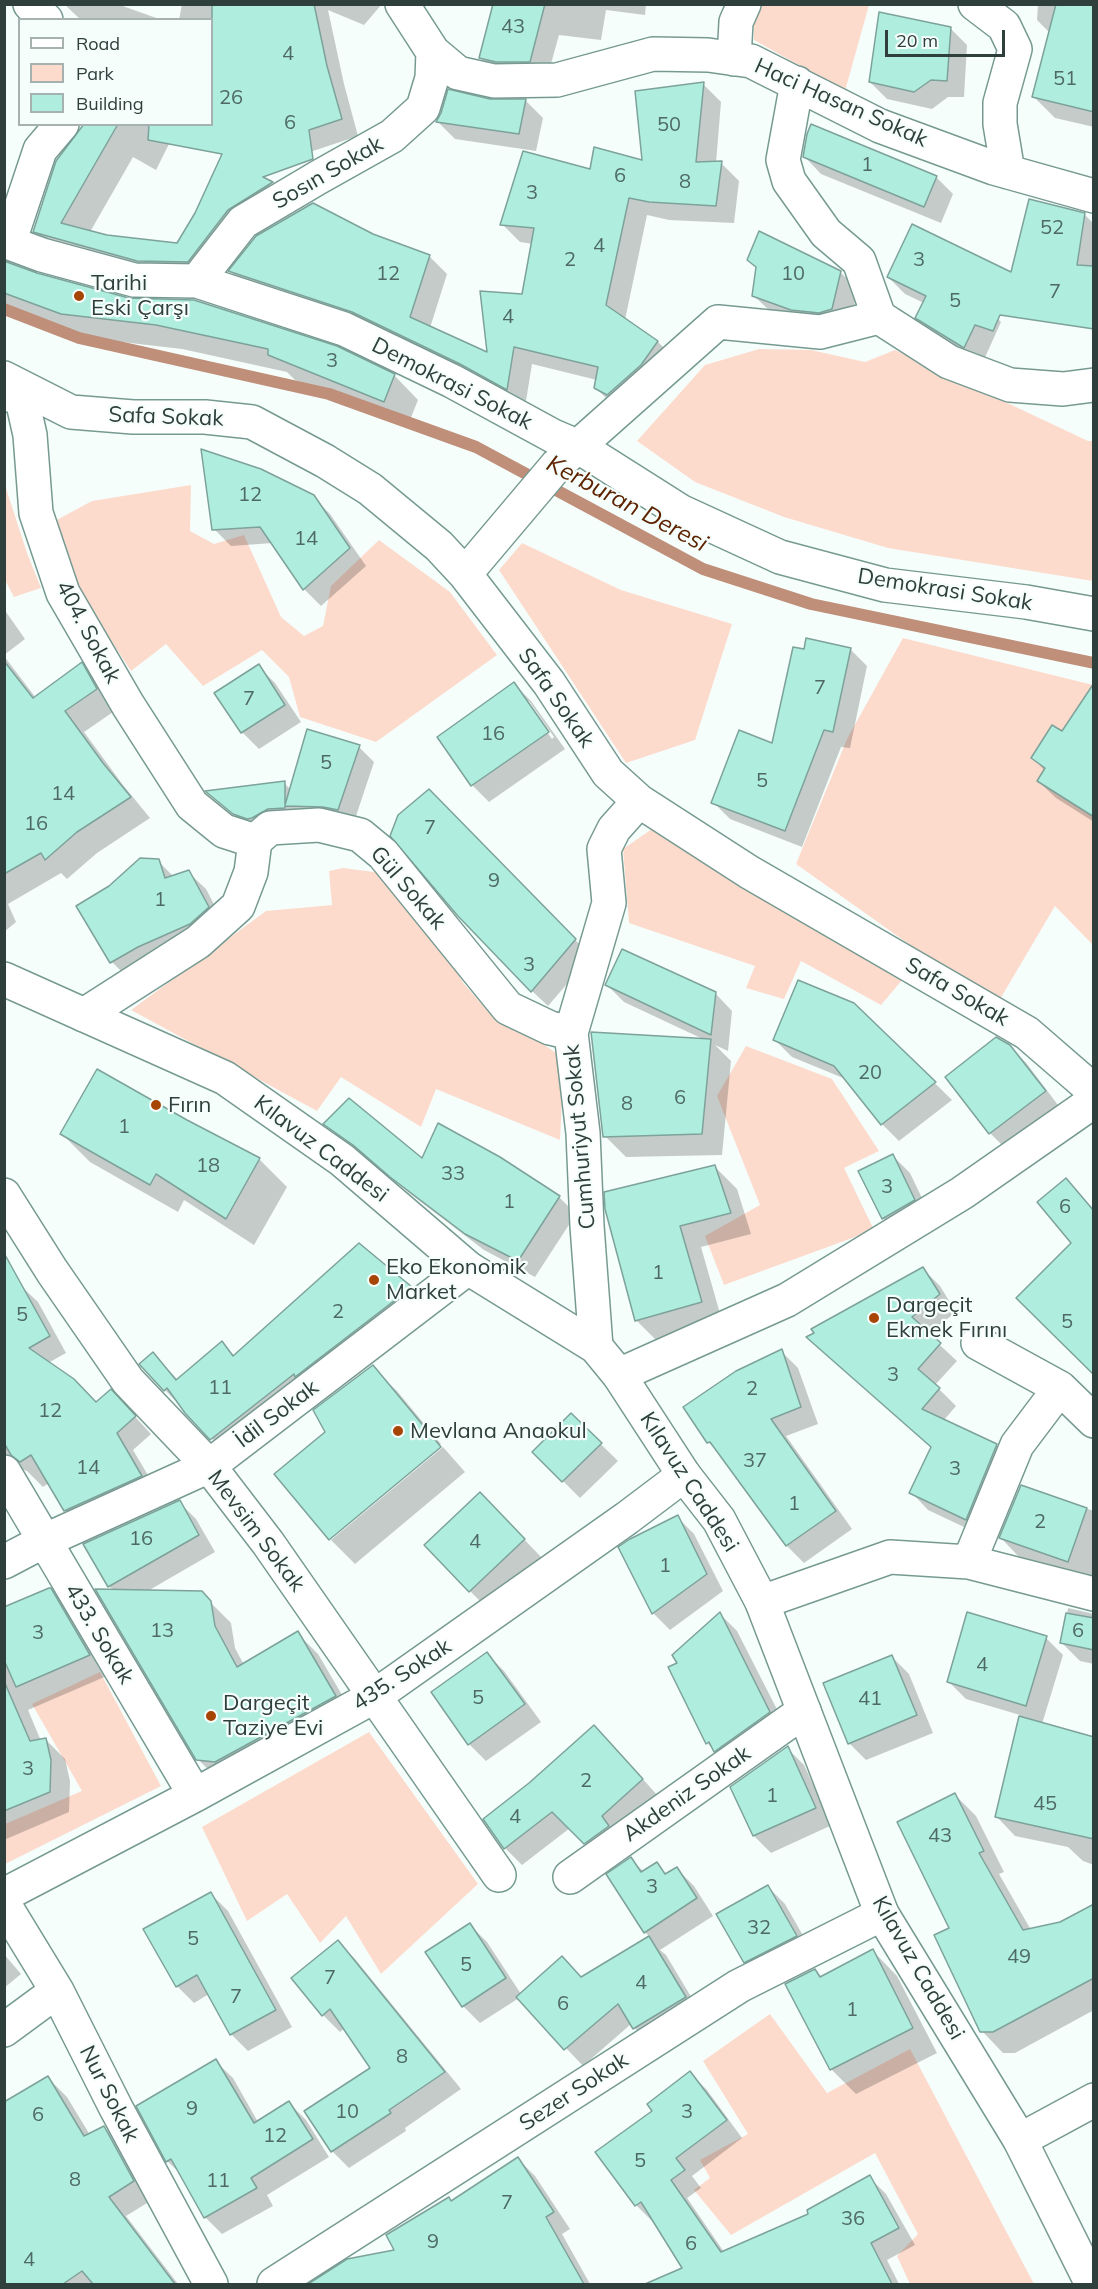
<!DOCTYPE html>
<meta charset="utf-8">
<style>
body{margin:0}
#map{position:relative;width:1098px;height:2289px;overflow:hidden;background:#f6fefc;font-family:Mulish,sans-serif}
canvas{display:block}
.frame{position:absolute;inset:0;border:6px solid #2f3f3b;pointer-events:none}
.legend{position:absolute;left:18px;top:18px;width:195px;height:108px;box-sizing:border-box;background:#f6fefc;border:2px solid #a6b2af;margin:0;padding:8px 10px;list-style:none;font-size:18px;color:#2f3f3b}
.legend li{display:flex;align-items:center;gap:12px;height:30px}
.legend b{width:30px;border:2px solid #a6b2af}
.scale{position:absolute;left:885px;top:30px;width:120px;height:27px;box-sizing:border-box;border:3px solid #2f3f3b;border-top:0;padding-left:8px;font-size:18px;line-height:21px;white-space:nowrap;color:#2f3f3b;-webkit-text-stroke:4px #f6fefc;paint-order:stroke}
</style>
<div id="map">
<canvas width="1098" height="2289"></canvas>
<div class="frame"></div>
<ul class="legend">
<li><b style="height:8px;background:#fff"></b>Road</li>
<li><b style="height:16px;background:#fcdbcd"></b>Park</li>
<li><b style="height:16px;background:#afeddf"></b>Building</li>
</ul>
<div class="scale">20 m</div>
</div>
<script>
const context = document.querySelector('canvas').getContext('2d');
context.lineJoin = 'round';
function fill(path, color) { context.fillStyle = color; context.fill(path, 'evenodd'); }
function strokePath(path, color, width, dash) { context.strokeStyle = color; context.lineWidth = width; context.lineCap = dash ? 'butt' : 'round'; context.setLineDash(dash || []); context.stroke(path); }
function write(font, color, halo, rows, align = 'center') {
  context.font = font + ' Mulish,sans-serif'; context.lineWidth = 4.5; context.setLineDash([]); context.textBaseline = 'middle'; context.strokeStyle = halo; context.fillStyle = color; for (const [text, x, y, turn = 0] of rows) {
    context.save(); context.translate(x, y); context.rotate((+turn || 0) * Math.PI / 180); context.textAlign = isNaN(turn) ? turn : align; if (halo) context.strokeText(text, 0, 0); context.fillText(text, 0, 0); context.restore();
  }
}
fill(new Path2D(`
 M761,5H869L845,91L754,40V16Z
 M759,349L811,350L865,362L895,350L1088,441H1093V581L888,548L784,517L695,482L637,441L705,365Z
 M4,482L27,553L41,588L14,597L5,580Z
 M191,485L190,531L214,544L244,535L281,617L304,636L323,626L331,586L379,540L450,592L497,655L376,742L300,717L289,677L262,650L203,686L166,644L131,671L81,595L51,523L92,501Z
 M522,543L621,590L732,624L695,740L626,763L499,570Z
 M903,638L1093,685V945L1055,906L996,1006L796,864L847,739Z
 M659,824L903,979L881,1005L801,961L784,999L746,988L755,966L629,923L623,849Z
 M343,868L382,873L431,931L464,984L495,1019L532,1036L556,1053L563,1080L560,1140L436,1089L421,1127L341,1077L317,1111L131,1010L266,911L332,905L329,871Z
 M746,1046L832,1079L879,1151L844,1168L874,1230L724,1285L705,1236L760,1205L717,1096Z
 M100,1672L161,1786L5,1864V1824L82,1791L32,1704Z
 M369,1732L478,1884L381,1974L346,1916L320,1943L287,1894L247,1921L202,1827Z
 M770,2014L827,2093L910,2049L1034,2284H910L897,2256L918,2234L875,2153L731,2235L694,2190L710,2178L700,2160L748,2134L703,2061Z`), '#fcdbcd');
fill(new Path2D(`
 M64,4H117L162,20H81Z
 M182,4H382L364,25L328,10L344,84L358,136L310,152L212,91V20H179Z
 M495,4H646L645,15L606,10L601,40L559,35L547,78L498,75L481,58Z
 M1038,4H1094V127L1055,118L1034,97L1050,33L1037,20Z
 M950,28L967,45L964,97H948L932,109L887,99L870,82Z
 M703,84L721,102L716,163H721L739,181L734,223L669,220L647,215L625,320L658,342L676,360L614,406L595,387L597,380L532,364L525,407L248,289L230,271L372,235L429,256L447,274L430,328L489,354L523,296L533,244L520,242L502,224L591,171L644,162Z
 M490,101H526L543,118L536,151L455,139L438,122Z
 M86,124H155L171,140L156,170L133,157L90,232L107,236L178,245L196,213L222,158L270,185L292,206L250,232L210,283L56,253L34,231Z
 M804,156L936,177L953,194L941,223L821,174Z
 M4,196L29,221L10,260V265L35,274L394,375L418,400L408,425L295,380L287,372L182,349L87,338L26,316L4,305Z
 M1084,214L1094,224V313L981,303L1001,322L982,364L934,335L917,317L924,303L905,294L888,277L1012,274Z
 M757,267L840,272L858,289L849,326L771,312L753,295Z
 M313,497L330,514L366,566L321,606L304,589L273,543L231,546L214,529Z
 M4,609L25,639L4,655Z
 M850,649L867,666L850,748L841,747L802,847L730,819L713,802L773,745L805,651Z
 M4,656L36,698L81,664L102,685L116,710L84,732L123,785L150,818L97,853L67,879L61,873L8,904L16,922L4,932Z
 M258,666L275,683L301,722L259,749L242,732Z
 M514,684L531,701L565,749L489,802L472,785ZM525,701H529L554,737L552,739Z
 M1094,725V822L1056,798L1038,781L1045,771L1033,758L1063,733Z
 M359,747L374,762L353,825L250,829L209,792L284,783L291,790Z
 M429,791L591,956L548,1006L532,991Z
 M158,861L174,877L188,872L206,889L225,925L129,979L112,962L78,907Z
 M607,985L715,993L732,1011L728,1051L715,1045L731,1061L722,1155L626,1157L605,1136L705,1040L624,1002Z
 M854,1004L952,1100L899,1141L882,1124L848,1080L792,1057L775,1040Z
 M1010,1046L1027,1064L1061,1109L1007,1150L990,1133L947,1077Z
 M186,1121L259,1159L287,1187L254,1245L184,1200L178,1212L90,1162L62,1134Z
 M326,1124L423,1160L559,1197L576,1214L535,1277L484,1250L409,1193L372,1162L342,1141Z
 M893,1156L910,1173L931,1217L900,1235L883,1218Z
 M715,1167L737,1189L751,1234L701,1247L723,1324L658,1342L636,1320L607,1208Z
 M359,1245L411,1288L432,1310L233,1460L165,1390L153,1354L178,1380L222,1343L235,1356Z
 M923,1269L940,1286L956,1312L928,1334L957,1361L935,1385L956,1406L944,1420L996,1445L1013,1463L983,1536L928,1510L911,1492L932,1448L808,1338Z
 M4,1282L21,1286L38,1302L66,1353L48,1363L97,1404L127,1408L151,1434L133,1450L158,1492L82,1527L65,1510L49,1483L43,1487L27,1471L21,1469L4,1479Z
 M781,1351L798,1368L818,1424L786,1436L852,1529L804,1563L787,1546L721,1454L708,1442Z
 M372,1367L397,1391L441,1444L330,1537L327,1433Z
 M571,1415L618,1461L580,1498L534,1452Z
 M443,1447L465,1472L355,1564L331,1540Z
 M1022,1487L1094,1511V1587L1086,1580L1019,1557L1001,1538Z
 M179,1502L196,1519L215,1552L146,1592L201,1593L231,1623L235,1648L244,1665L297,1633L318,1654L355,1717L218,1780L198,1759L114,1591L109,1586Z
 M497,1511L541,1557L487,1608L470,1591Z
 M677,1517L694,1534L723,1591L670,1630L653,1613Z
 M51,1590L71,1610L109,1675L28,1710L41,1741L45,1739L65,1759L70,1781L69,1812L4,1840V1609Z
 M1068,1608L1094,1614V1664L1080,1661L1062,1643Z
 M720,1614L737,1631L787,1729L732,1768L707,1743L679,1663Z
 M1046,1638L1063,1655L1042,1724L1094,1739V1865L1083,1861L1068,1847L1015,1836L997,1817L1020,1715L966,1699L949,1682Z
 M487,1654L504,1671L541,1722L486,1761L469,1744Z
 M892,1657L909,1674L933,1733L866,1760L849,1743Z
 M611,1744L659,1797L602,1860L570,1828L522,1865L505,1848L485,1819Z
 M787,1748L804,1765L832,1825L771,1853L754,1836L732,1787Z
 M955,1795L976,1816L1004,1872L999,1874L1031,1930L1061,1924L1094,1905V2010L1015,2053H1003L982,2031L951,1928Z
 M631,1859L644,1872L656,1864L667,1875L677,1869L694,1886L713,1916L660,1950L666,1955L702,2015L651,2045L631,2024L583,2066L519,1998L480,2023L463,2006L470,1925L487,1942L521,1994L582,1978L650,1937L645,1932Z
 M768,1887L785,1904L813,1953L762,1979L745,1962Z
 M211,1894L228,1911L292,2027L248,2051L231,2034L209,1994L194,2003L177,1986Z
 M338,1942L355,1959L461,2089L405,2128L406,2131L349,2168L332,2151L372,2068L345,2028L340,2032L323,2015Z
 M873,1951L897,1976L937,2053L856,2094L831,2069L788,1984L815,1970L822,1977Z
 M4,1954L21,1974L4,1988Z
 M215,2061L233,2078L258,2122L289,2103L306,2120L329,2157L267,2195L273,2206L222,2234L205,2217L182,2175L167,2161Z
 M690,2073L707,2090L742,2138L692,2176L701,2188L687,2198L724,2252L811,2214L869,2177L886,2194L915,2245L887,2260L899,2284H666L687,2274L655,2221L653,2222L636,2205L654,2111Z
 M48,2078L67,2097L90,2135L104,2127L123,2146L152,2200L126,2216L178,2284H4V2104Z
 M518,2159L535,2176L570,2229L562,2234L590,2284H490L484,2274L467,2284H326L343,2266L397,2251L452,2202Z`), '#0003');
strokePath(new Path2D(`
 M4,309L79,338L329,394L476,447L703,569L811,604L1094,663`), '#bf8f7a', 12);
const building = new Path2D(`
 M212,4H314L327,66L342,119L309,130L313,159L263,177L273,182L228,210L188,262L137,261L33,232L56,161L84,124H118L61,223L107,235L177,243L195,213L222,154L148,140L149,124H212Z
 M493,4H545L530,62H496L479,58Z
 M1056,4H1094V112L1032,97Z
 M879,12L951,27L947,81L931,80L914,92L869,82Z
 M704,82L696,162L722,161L716,206L649,202L629,198L606,305L658,341L641,365L607,395L594,388L598,367L514,347L507,390L460,364L352,312L228,271L256,236L313,203L373,234L430,255L410,317L487,352L480,291L522,294L534,228L500,225L523,151L590,169L594,147L642,160L635,91Z
 M448,89L490,99H526L519,134L436,122L441,113Z
 M811,124L937,176L924,207L803,157L807,134Z
 M1029,199L1085,213L1077,265L1094,266V329L1000,315L993,331L975,325L964,348L915,318L926,296L887,277L912,224L1011,272Z
 M759,231L841,271L832,309L819,313L791,310L752,296L756,267L747,260Z
 M4,261L37,273L129,298L194,300L337,346L395,374L384,402L268,355V349L156,325L61,314L4,293Z
 M201,449L261,469L314,495L350,548L303,590L260,527L212,530Z
 M806,638L851,648L833,732L824,730L785,831L711,803L739,730L772,743L793,647L804,649Z
 M4,661L33,698L82,662L97,689L65,711L103,763L131,797L77,832L45,860L41,853L4,874Z
 M259,664L285,705L241,733L214,693Z
 M514,682L549,732L471,786L437,737Z
 M1094,683V817L1037,781L1045,768L1031,758L1052,725L1062,731Z
 M307,729L360,745L338,810L323,807L285,806V808L268,809L252,818L247,819L233,814L205,791L285,781V805Z
 M429,789L576,939L531,992L457,915L390,836L398,815Z
 M140,858L159,859L165,878L189,870L209,907L190,924L138,947L110,963L76,906L109,886Z
 M622,949L716,992L711,1035L605,985Z
 M798,980L854,1003L936,1082L881,1125L834,1066L773,1040Z
 M591,1032L711,1039L702,1134L603,1137Z
 M996,1037L1010,1045L1046,1091L989,1134L945,1077Z
 M97,1069L187,1120L260,1158L226,1219L156,1174L150,1185L60,1134Z
 M349,1098L422,1158L438,1123L500,1157L560,1196L518,1261L465,1234L390,1177L353,1145L323,1124Z
 M893,1154L915,1200L882,1219L858,1171Z
 M715,1165L731,1213L680,1226L702,1302L635,1321L605,1209L604,1192Z
 M1066,1178L1094,1211V1375L1016,1298L1071,1243L1037,1202Z
 M359,1243L412,1287L295,1377L294,1374L210,1440L185,1413L167,1388L164,1391L139,1364L153,1352L176,1380L222,1341L233,1356Z
 M4,1253L50,1336L29,1348L74,1379L96,1402L111,1389L136,1416L117,1433L142,1476L64,1511L31,1455L20,1462L11,1455L4,1443Z
 M923,1267L940,1294L912,1317L941,1343L918,1369L940,1388L922,1409L997,1444L966,1520L909,1493L931,1447L806,1337L814,1333L811,1329Z
 M782,1349L801,1407L771,1419L836,1511L786,1546L710,1442L707,1443L683,1407L736,1371Z
 M373,1365L441,1447L329,1540L274,1474L325,1432L313,1410Z
 M571,1413L602,1443L562,1482L532,1452Z
 M1021,1485L1087,1508L1068,1562L999,1538Z
 M480,1492L525,1539L469,1592L424,1545Z
 M180,1500L199,1535L108,1587L83,1544Z
 M678,1515L707,1574L652,1614L618,1547L630,1539Z
 M49,1588H51L90,1655L16,1687L4,1660V1607Z
 M95,1589L202,1591L211,1601L215,1626L237,1667L298,1631L336,1696L215,1762L196,1760Z
 M720,1612L770,1712L714,1752L709,1742L706,1744L668,1667L677,1663L672,1655Z
 M967,1612L1047,1636L1026,1706L947,1682Z
 M1066,1613L1094,1618V1650L1060,1643Z
 M487,1652L525,1704L468,1745L431,1692Z
 M892,1655L917,1715L848,1744L823,1683Z
 M4,1681L30,1741L46,1738L51,1760L50,1792L4,1811Z
 M1019,1716L1094,1737V1839L995,1817Z
 M594,1725L643,1779L602,1816L609,1826L584,1844L552,1812L504,1849L483,1819L529,1783Z
 M788,1746L816,1808L753,1836L730,1787Z
 M955,1793L984,1851L979,1853L1023,1930L1060,1922L1094,1904V1978L993,2032H980L934,1935L949,1928L897,1822Z
 M631,1857L641,1872L657,1862L665,1874L677,1867L697,1898L644,1933L606,1874Z
 M768,1885L797,1936L744,1963L716,1914Z
 M211,1892L276,2010L230,2035L197,1975L176,1987L143,1929Z
 M470,1923L506,1978L462,2007L425,1952Z
 M649,1936L686,1997L633,2029L618,2004L564,2050L516,1997L562,1956L581,1977Z
 M338,1940L445,2072L389,2110L391,2113L331,2152L304,2111L370,2068L330,2009L322,2016L291,1978Z
 M873,1949L913,2028L830,2070L785,1984L815,1969L820,1977Z
 M216,2059L254,2123L289,2101L313,2139L251,2178L257,2188L204,2218L171,2159L166,2162L136,2106Z
 M690,2071L727,2120L676,2158L685,2170L671,2180L721,2252L808,2214L807,2210L870,2175L899,2228L871,2243L892,2284H645L682,2268L641,2202L635,2206L595,2152L652,2111L647,2104Z
 M48,2076L84,2136L104,2126L134,2181L109,2197L175,2284H93L82,2271L63,2284H4V2102Z
 M518,2157L554,2212L546,2217L584,2284H308L347,2259L394,2250L386,2235L449,2197L451,2201Z`);
fill(building, '#afeddf');
strokePath(building, '#7da299', 1.5);
const minor = new Path2D(`
 M30,4L46,20
 M402,4L433,52L458,73L494,81L557,80L653,54L708,55L751,61L880,126L994,168L1094,196
 M975,4L1004,26L1015,49L1000,103V124L1008,172
 M734,59L736,22L744,4
 M797,83L783,160L789,181L826,233L859,261L879,317L949,362L1010,385L1063,389L1094,385
 M4,241L42,255L134,280L197,281L344,329L452,381L553,436L579,447L680,511L780,557L885,585L1026,602L1094,614
 M9,243L40,150L62,124
 M197,281L243,222L319,177L392,136L423,108L432,78L433,52
 M4,378L71,412L133,417H205L252,422L325,461L370,489L439,546L465,574L549,683L608,773L639,801L749,872L1027,1033L1094,1091
 M6,395L19,386L30,435L36,513L63,593L128,705L192,805L224,831L255,841
 M465,574L557,465L718,322L820,332L879,317
 M84,1015L198,942L238,906L251,872L255,841L270,828L319,825L360,835L383,854L508,1008L550,1028L571,1033
 M4,1195L52,1271L128,1381L209,1466L268,1543L499,1875
 M978,1343L1060,1388
 M596,1347L587,1226L583,1133L571,1033L609,903L604,849L614,829L639,801
 M619,1375L787,1300L962,1193L1094,1101
 M4,1472L195,1795
 M4,1562L44,1541L209,1466L468,1268
 M969,1562L1017,1445L1060,1388L1094,1421
 M762,1602L890,1557L969,1562L1094,1594
 M570,1877L804,1711
 M4,1895L195,1795L375,1696L627,1518L684,1475
 M4,1904L57,1991L116,2108L211,2284
 M4,2030L57,1991
 M1020,2140L1094,2100
 M274,2284L739,1986L882,1914`);
const major = new Path2D(`
 M4,979L225,1078L342,1160L468,1268L596,1347L619,1375L684,1475L719,1520L762,1602L882,1914L1020,2140L1092,2284`);
strokePath(minor, '#769a91', 36);
strokePath(major, '#769a91', 36);
strokePath(minor, '#fff', 33);
strokePath(major, '#fff', 33);
for (const [x, y, r, color] of [
 [79,296,6,"#a74504"],
 [156,1105,6,"#a74504"],
 [374,1280,6,"#a74504"],
 [874,1318,6,"#a74504"],
 [398,1431,6,"#a74504"],
 [211,1716,6,"#a74504"]
]) { const dot = new Path2D(); dot.arc(x, y, r, 0, 2 * Math.PI); context.fillStyle = color; context.fill(dot); strokePath(dot, '#f6fefc', 2); }
write('20px', '#4f6a64', null, [
 ["43",513,27],
 ["4",288,54],
 ["51",1065,79],
 ["26",231,98],
 ["6",290,123],
 ["50",669,125],
 ["1",867,165],
 ["6",620,176],
 ["8",685,182],
 ["3",532,193],
 ["52",1052,228],
 ["4",599,246],
 ["2",570,260],
 ["3",919,260],
 ["12",388,274],
 ["10",793,274],
 ["7",1055,292],
 ["5",955,301],
 ["4",508,317],
 ["3",332,361],
 ["12",250,495],
 ["14",306,539],
 ["7",820,688],
 ["7",249,699],
 ["16",493,734],
 ["5",326,763],
 ["5",762,781],
 ["14",63,794],
 ["16",36,824],
 ["7",430,828],
 ["9",494,881],
 ["1",160,900],
 ["3",529,965],
 ["20",870,1073],
 ["6",680,1098],
 ["8",627,1104],
 ["1",124,1127],
 ["18",208,1166],
 ["33",453,1174],
 ["3",887,1187],
 ["1",509,1202],
 ["6",1065,1207],
 ["1",658,1273],
 ["2",338,1312],
 ["5",22,1315],
 ["5",1067,1322],
 ["3",893,1375],
 ["11",220,1388],
 ["2",752,1389],
 ["12",50,1411],
 ["37",755,1461],
 ["14",88,1468],
 ["3",955,1469],
 ["1",794,1504],
 ["2",1040,1522],
 ["16",141,1539],
 ["4",475,1542],
 ["1",665,1566],
 ["13",162,1631],
 ["6",1078,1631],
 ["3",38,1633],
 ["4",982,1665],
 ["5",478,1698],
 ["41",870,1699],
 ["3",28,1769],
 ["2",586,1781],
 ["1",772,1796],
 ["45",1045,1804],
 ["4",515,1817],
 ["43",940,1836],
 ["3",652,1887],
 ["32",759,1928],
 ["5",193,1939],
 ["49",1019,1957],
 ["5",466,1965],
 ["7",330,1978],
 ["4",641,1983],
 ["7",236,1997],
 ["6",563,2004],
 ["1",852,2010],
 ["8",402,2057],
 ["9",192,2109],
 ["10",347,2112],
 ["3",687,2112],
 ["6",38,2115],
 ["12",275,2136],
 ["5",640,2161],
 ["8",75,2180],
 ["11",218,2181],
 ["7",507,2203],
 ["36",853,2219],
 ["9",433,2242],
 ["6",691,2244],
 ["4",29,2260]
]);
write('22px', '#2f3f3b', '#f6fefc', [
 ["Haci Hasan Sokak",841,103,24],
 ["Sosın Sokak",328,173,-30],
 ["Demokrasi Sokak",452,384,27],
 ["Safa Sokak",166,417,2],
 ["Demokrasi Sokak",945,590,9],
 ["404. Sokak",88,632,62],
 ["Safa Sokak",556,698,55],
 ["Gül Sokak",408,888,49],
 ["Safa Sokak",957,992,30],
 ["Cumhuriyut Sokak",580,1137,-95],
 ["Kılavuz Caddesi",321,1149,37],
 ["İdil Sokak",277,1414,-37],
 ["Kılavuz Caddesi",689,1482,57],
 ["Mevsim Sokak",256,1531,53],
 ["433. Sokak",99,1634,59],
 ["435. Sokak",402,1675,-33],
 ["Akdeniz Sokak",687,1794,-35],
 ["Kılavuz Caddesi",918,1968,60],
 ["Sezer Sokak",574,2092,-33],
 ["Nur Sokak",109,2094,63]
]);
write('22px', '#2f3f3b', '#f6fefc', [
 ["Tarihi",91,283],
 ["Eski Çarşı",91,308],
 ["Fırın",168,1105],
 ["Eko Ekonomik",386,1267],
 ["Market",386,1292],
 ["Dargeçit",886,1305],
 ["Ekmek Fırını",886,1330],
 ["Mevlana Anaokul",410,1431],
 ["Dargeçit",223,1703],
 ["Taziye Evi",223,1728]
], 'left');
write('italic 24px', '#5d2300', '#f6fefc', [
 ["Kerburan Deresi",627,504,28]
]);
</script>
